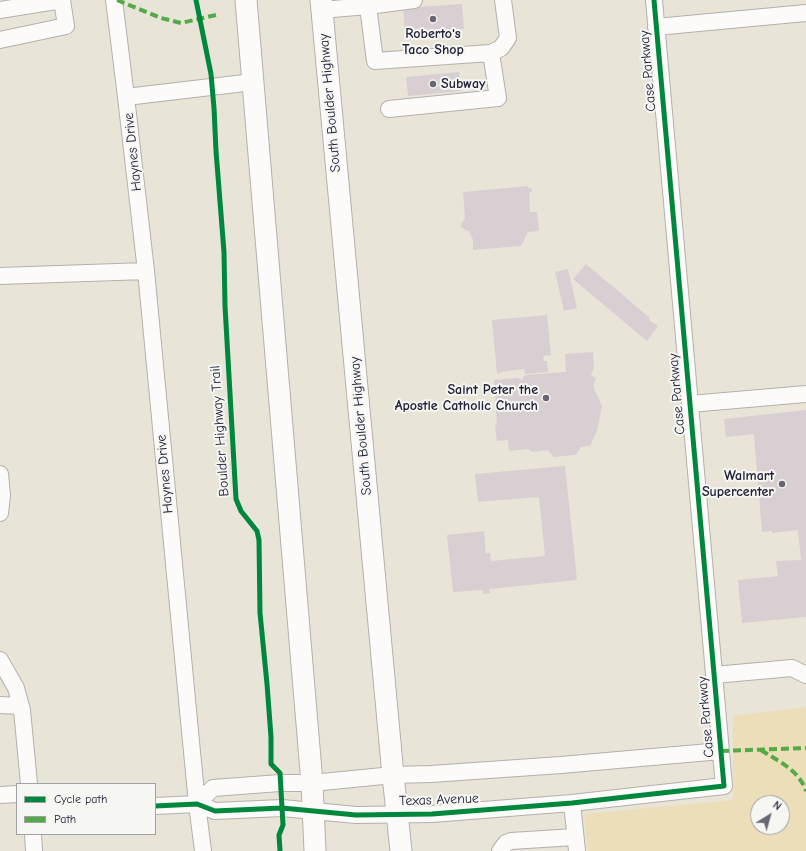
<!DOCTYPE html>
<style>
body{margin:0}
#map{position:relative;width:806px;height:851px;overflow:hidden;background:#e9e4d8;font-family:"Comic Neue",sans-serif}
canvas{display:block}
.legend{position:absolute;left:16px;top:783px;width:140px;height:52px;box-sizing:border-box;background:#f6f6f2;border:1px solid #a1a1a9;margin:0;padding:5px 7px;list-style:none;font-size:12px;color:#22223b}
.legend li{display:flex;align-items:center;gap:8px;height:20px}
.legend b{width:20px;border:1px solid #a1a1a9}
.north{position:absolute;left:750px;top:795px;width:40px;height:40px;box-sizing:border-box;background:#f6f6f2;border:1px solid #a1a1a9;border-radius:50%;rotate:37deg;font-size:11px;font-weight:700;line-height:16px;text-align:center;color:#22223b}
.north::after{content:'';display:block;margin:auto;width:14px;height:18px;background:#686672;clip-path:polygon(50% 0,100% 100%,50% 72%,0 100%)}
</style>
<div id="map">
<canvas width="806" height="851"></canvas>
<ul class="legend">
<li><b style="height:5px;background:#00873e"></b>Cycle path</li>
<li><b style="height:5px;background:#53aa46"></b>Path</li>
</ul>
<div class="north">N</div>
</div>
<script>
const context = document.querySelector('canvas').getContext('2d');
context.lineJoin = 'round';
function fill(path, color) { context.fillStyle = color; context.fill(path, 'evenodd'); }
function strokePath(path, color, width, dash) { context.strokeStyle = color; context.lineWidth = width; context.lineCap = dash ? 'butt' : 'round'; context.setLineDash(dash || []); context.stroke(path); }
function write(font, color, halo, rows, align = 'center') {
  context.font = font + ' "Comic Neue",sans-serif'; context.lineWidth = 4; context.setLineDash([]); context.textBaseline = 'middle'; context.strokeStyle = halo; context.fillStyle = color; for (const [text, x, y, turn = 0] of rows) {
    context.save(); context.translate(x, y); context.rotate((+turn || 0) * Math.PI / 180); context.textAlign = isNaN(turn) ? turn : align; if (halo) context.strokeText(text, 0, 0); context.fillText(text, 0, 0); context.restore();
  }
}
fill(new Path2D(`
 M806,707V851H588L584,814L733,800V716ZM758,803H782V827H758Z`), '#ecdeb8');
fill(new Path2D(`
 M462,4L464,29L405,34L403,8Z
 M459,72L461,91L408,96L406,77Z
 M528,186V188H531L532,192L529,193L530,212H537L539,231L528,232L521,246L473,250V240L469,231H467L460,226L465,218L463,192Z
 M586,264L650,318L649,320L658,326L647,341L573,279Z
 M568,269L577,308L564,311L555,272Z
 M547,315L551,355L543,356L544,361H547L548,372L525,374L524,369L500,372L501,373L497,374L492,320Z
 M593,352L594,368L591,375L596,378L594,383V389L602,406L597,431L590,446L581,447L576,455L554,457L548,450L532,452L529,449L509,451L508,440L497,441L495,425H497L494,380L518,378L522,380L525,375L566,372L565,354Z
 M806,410V617L742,623L738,580L778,576L776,561L801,560L798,530L772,533V531L762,532L754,434L726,437L724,419Z
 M565,466L577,580L489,589L490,593L483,594V590L453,592L447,535L484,531L486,553H490L491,561L545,556L539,497L478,502L475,474Z`), '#d8cfd2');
const minor = new Path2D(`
 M114,0L126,97L253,82
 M368,6L414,0
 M0,10L62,0L66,26L0,40
 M321,10L368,6L375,61L491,53L498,98L389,109
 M656,27L806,13
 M491,53L501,48L508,38L503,0
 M126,97L146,271L197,804L203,851
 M0,276L146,271
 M690,404L806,394
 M0,474L2,495L0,513
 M0,660L16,688L22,710L29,784
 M714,675L792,668L806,675
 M0,705L21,706
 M0,795L17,794
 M572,803L577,851
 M197,804L213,788L280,783H312L393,775L431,774L561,765L721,751
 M155,806L197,804L215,811L282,808L356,815L432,814L572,803L724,786L654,0
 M33,834L34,851
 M500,851L506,843L511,841L575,837`);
const major = new Path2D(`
 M246,0L312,783L315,851
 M321,0L393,775L401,851`);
strokePath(minor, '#b4b0ab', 18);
strokePath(major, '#b4b0ab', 23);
strokePath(minor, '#fcfbf9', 16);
strokePath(major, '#fcfbf9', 21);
strokePath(new Path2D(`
 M117,0L161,18L181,23L216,15
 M761,750C778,761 799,770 806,791
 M721,751L806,748`), '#53aa46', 4, [8, 4]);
strokePath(new Path2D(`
 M196,0L211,74L214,108L216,151L224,252L225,306L236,499L241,511L257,531L259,540L260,613L267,684L271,737V764L280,773L283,825L279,835L280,851
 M155,806L197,804L215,811L282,808L356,815L432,814L572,803L724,786L654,0`), '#00873e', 5);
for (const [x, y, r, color] of [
 [433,19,4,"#686672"],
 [433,84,4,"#686672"],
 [546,398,4,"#686672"],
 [782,484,4,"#686672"]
]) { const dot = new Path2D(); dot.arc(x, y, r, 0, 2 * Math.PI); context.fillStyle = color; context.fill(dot); strokePath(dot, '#f6f6f2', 1.5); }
write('bold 14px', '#22223b', '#f6f6f2', [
 ["Roberto's",433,34,"center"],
 ["Taco Shop",433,50,"center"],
 ["Subway",441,84,"left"],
 ["Saint Peter the",538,390],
 ["Apostle Catholic Church",538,406],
 ["Walmart",774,476],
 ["Supercenter",774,492]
], 'right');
write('14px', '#22223b', '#f6f6f2', [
 ["Case Parkway",648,71,-95],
 ["South Boulder Highway",330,103,-95],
 ["Haynes Drive",133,152,-96],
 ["Case Parkway",677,394,-95],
 ["South Boulder Highway",361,426,-95],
 ["Boulder Highway Trail",220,431,-94],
 ["Haynes Drive",165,474,-95],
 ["Case Parkway",706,717,-95],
 ["Texas Avenue",439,800,-2]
]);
</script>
